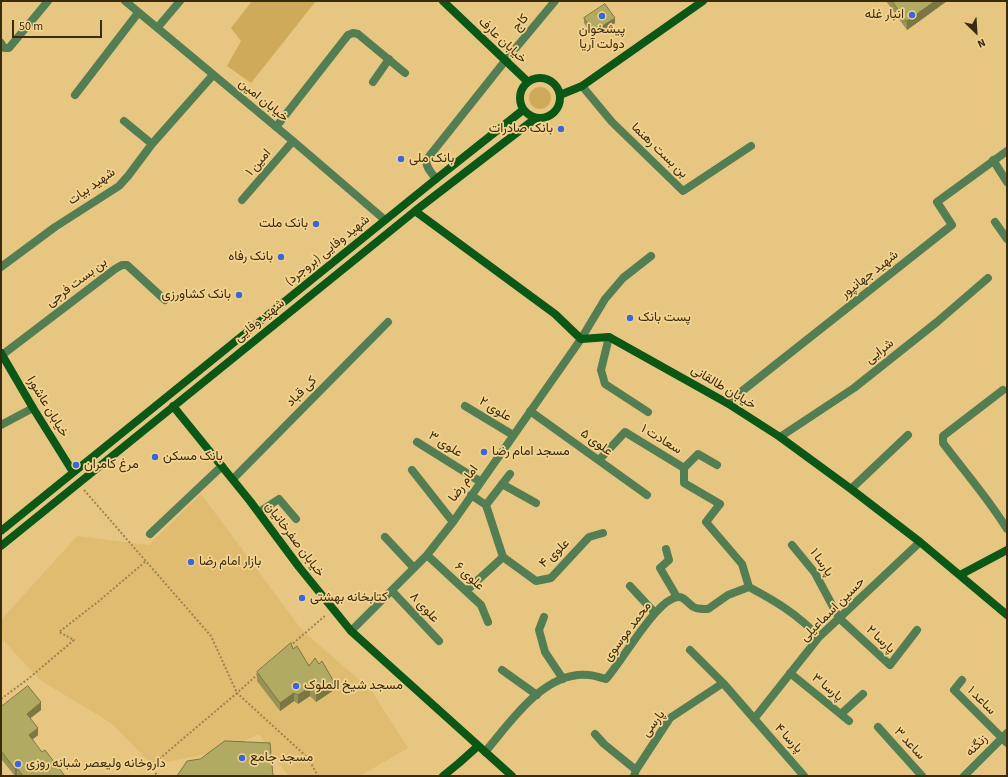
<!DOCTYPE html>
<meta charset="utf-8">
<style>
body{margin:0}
#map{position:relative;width:1008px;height:777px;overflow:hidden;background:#e7c682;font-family:"Source Sans 3",sans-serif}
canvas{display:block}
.frame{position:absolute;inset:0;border:2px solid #382b0f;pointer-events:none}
.north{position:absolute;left:956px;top:12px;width:40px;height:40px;-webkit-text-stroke:3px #f4d38f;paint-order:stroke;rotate:155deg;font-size:11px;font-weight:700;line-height:16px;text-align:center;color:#382b0f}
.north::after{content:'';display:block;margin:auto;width:14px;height:18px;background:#382b0f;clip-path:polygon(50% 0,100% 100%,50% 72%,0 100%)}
.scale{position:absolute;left:12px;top:20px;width:90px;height:18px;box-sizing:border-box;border:2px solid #382b0f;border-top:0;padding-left:5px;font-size:12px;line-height:14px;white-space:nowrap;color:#382b0f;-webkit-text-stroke:3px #f4d38f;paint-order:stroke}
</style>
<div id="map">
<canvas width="1008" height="777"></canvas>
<div class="frame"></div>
<div class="north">N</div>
<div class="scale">50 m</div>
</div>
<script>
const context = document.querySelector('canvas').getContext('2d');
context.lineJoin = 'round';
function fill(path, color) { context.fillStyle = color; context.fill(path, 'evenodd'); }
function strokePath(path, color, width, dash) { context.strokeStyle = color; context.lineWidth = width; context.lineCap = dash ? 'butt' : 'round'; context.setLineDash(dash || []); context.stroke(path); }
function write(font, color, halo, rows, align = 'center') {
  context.font = font + ' "Source Sans 3",Vazirmatn,sans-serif'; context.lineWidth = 3.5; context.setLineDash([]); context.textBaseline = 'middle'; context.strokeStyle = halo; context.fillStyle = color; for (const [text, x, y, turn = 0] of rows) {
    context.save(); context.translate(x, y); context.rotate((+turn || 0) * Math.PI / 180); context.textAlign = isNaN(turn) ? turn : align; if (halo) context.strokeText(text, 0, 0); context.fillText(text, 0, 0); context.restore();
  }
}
fill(new Path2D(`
 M201,494L302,630L371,690L408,748L360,776H288L259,734L225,750L152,765L111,723L40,680L1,638V620L77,536L149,545Z`), '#e0bc70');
fill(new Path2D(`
 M252,1H316L251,83L227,66L241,41L231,28Z
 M529 98a11 11 0 1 1 22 0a11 11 0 1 1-22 0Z`), '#cfaa5a');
strokePath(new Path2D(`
 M84,490L211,636L237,693L152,765L157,776
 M290,646L326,615
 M258,674L237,693L308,758L318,776
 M1,699L28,679L74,640L59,632L99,601L146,561`), '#9d8451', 2, [2, 2]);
strokePath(new Path2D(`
 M125,1L293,141L385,220
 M158,27L180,1
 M1,43L4,48H9L48,1
 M373,82L389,59
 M582,86L612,122L683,191L751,146
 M75,95L138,13
 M124,121L152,144
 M276,127L348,35L353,33L358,34L405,73
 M993,160L1007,182
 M436,179C432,173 424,166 427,159L505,61L555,1
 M242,200L293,141
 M995,222L1007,239
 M1,267L55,227L119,186L128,176L152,144L213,75
 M609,337L601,370L605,384L648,412
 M2,355L115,269L122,265H127L165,300
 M1003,390L943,436V443C964,471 988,498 1007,529
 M727,403L952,225L937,202L1007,151
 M465,406L513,435
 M530,411L647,495
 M1,425L33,408
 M780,437L854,388L937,322L988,278
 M417,442L481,482
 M599,460L625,432L684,468V483L720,504L706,522L742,564L749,587
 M684,468L698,454L717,465
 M412,470L453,522
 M233,479L388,322
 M502,484L536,503
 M851,489L908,435
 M471,495L486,505L503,557L536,581L551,578L589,537L603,533
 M486,505L510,474
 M259,512L279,499L296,519
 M150,534L222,466
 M385,537L414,568
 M792,545L815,573L839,618L890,665L917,630
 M666,549L669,560L660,568L677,597
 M427,555L481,605L488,622
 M630,586L655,613
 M392,591L439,641
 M466,591L503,557
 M544,617L539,630L545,652L563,679
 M351,631L427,555L453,522L581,339L605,299L623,278L651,256
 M690,650L723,683L804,776
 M502,670L537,695
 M790,673L849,721
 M962,680L954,690L1007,743
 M841,714L863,694
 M754,719L819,637L920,542
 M878,727L922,776
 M595,734L604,744L636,770
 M485,752C510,723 544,670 589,675C594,675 601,678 606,679C622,662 656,599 678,597C685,596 689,606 696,608C699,609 704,609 708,609L728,595L749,587C777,602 797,614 819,637
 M634,776L636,770L670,718L723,683
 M964,776L1007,733`), '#537d53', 8);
strokePath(new Path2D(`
 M443,1L528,82
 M520 98a20 20 0 1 1 40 0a20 20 0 1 1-40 0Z
 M560,95L582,86L703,1
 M415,211L555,314L581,339L609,337L727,403L780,437L851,489L920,542L1007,615
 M1,353L33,408L73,472
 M173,406L250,501L299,567L351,631L512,776
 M1,531L436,179L523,110
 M1,546L415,211L536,118
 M960,575L1007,550
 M443,776L459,763L478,746`), '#0a5716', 8);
fill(new Path2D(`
 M886,1H947L907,30Z
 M584,18L615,23L593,37L584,23Z
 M293,649L334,690L316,702L310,696L298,704L294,701L280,711L257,681V672Z
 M1,707L41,710L30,718L38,735L32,740L42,752L65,776H17V775L15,776L1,759Z`), '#979255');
fill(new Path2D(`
 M935,1H947L907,30V21Z
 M615,18V23L593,37V32Z
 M334,682V690L316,702V693Z
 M310,687V696L298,704V695Z
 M294,693V701L280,711V703Z
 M41,702V710L27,721V714Z
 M38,728V735L29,742V735Z
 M17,768V775L15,776V769Z`), '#7b7745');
const building = new Path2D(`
 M892,1H935L907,21Z
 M605,4L615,18L593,32L584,18Z
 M291,643L293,649L297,646L309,666L315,658L319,664L322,661L334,682L316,693L310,687L298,695L294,693L280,703L257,672Z
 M28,686L41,702L27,714L38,728L29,735L42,752L45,750L65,776H23L17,768L15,769L1,751V707Z
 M225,741L270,743L273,776H177L187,761L200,759Z`);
fill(building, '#b0aa63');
strokePath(building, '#7b7745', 1);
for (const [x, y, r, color] of [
 [912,15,4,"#3a67d8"],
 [602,16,4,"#3a67d8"],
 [561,129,4,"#3a67d8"],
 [401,159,4,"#3a67d8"],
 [316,224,4,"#3a67d8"],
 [281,257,4,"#3a67d8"],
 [239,295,4,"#3a67d8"],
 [630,318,4,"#3a67d8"],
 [484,452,4,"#3a67d8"],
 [155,457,4,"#3a67d8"],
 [76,465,4,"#3a67d8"],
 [191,562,4,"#3a67d8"],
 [302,598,4,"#3a67d8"],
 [296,686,4,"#3a67d8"],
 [242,758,4,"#3a67d8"],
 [18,764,4,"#3a67d8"]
]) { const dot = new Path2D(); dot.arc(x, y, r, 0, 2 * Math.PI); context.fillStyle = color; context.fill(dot); strokePath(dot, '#f4d38f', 1.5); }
write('13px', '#382b0f', '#f4d38f', [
 ["انبار غله",904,15,"right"],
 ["پیشخوان",602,30,"center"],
 ["دولت آریا",602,45,"center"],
 ["بانک صادرات",553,129,"right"],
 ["بانک ملی",409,159],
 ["بانک ملت",308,224,"right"],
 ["بانک رفاه",273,257,"right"],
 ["بانک کشاورزی",231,295,"right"],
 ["پست بانک",638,318],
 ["مسجد امام رضا",492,452],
 ["بانک مسکن",163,457],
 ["مرغ کامران",84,465],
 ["بازار امام رضا",199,562],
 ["کتابخانه بهشتی",310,598],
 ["مسجد شیخ الملوک",304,686],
 ["مسجد جامع",250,758],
 ["داروخانه ولیعصر شبانه روزی",26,764]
], 'left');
write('13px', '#382b0f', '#f4d38f', [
 ["کاج",521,23,-50],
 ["خیابان عارف",502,41,43],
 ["خیابان امین",263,101,39],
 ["بن بست رهنما",659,151,44],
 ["امین ۱",259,163,-49],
 ["شهید بیات",92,187,-35],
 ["شهید وفایی (بروجرد)",328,251,-39],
 ["شهید جهانپور",870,275,-38],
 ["بن بست فرجی",77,283,-37],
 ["شهید وفایی",260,321,-39],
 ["شرایی",880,352,-38],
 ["خیابان طالقانی",723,388,31],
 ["کی قباد",302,392,-45],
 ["خیابان عاشورا",47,407,59],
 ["علوی ۲",495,410,31],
 ["سعادت ۱",661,440,31],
 ["علوی ۵",596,443,36],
 ["علوی ۳",445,445,32],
 ["امام رضا",464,484,-55],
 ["خیابان صفرخانیان",294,540,53],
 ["علوی ۴",555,554,-43],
 ["پارسا ۱",821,563,55],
 ["علوی ۶",469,577,43],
 ["علوی ۸",424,608,47],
 ["حسین اسماعیلی",833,610,-45],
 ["محمد موسوی",628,632,-53],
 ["پارسا ۲",880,640,43],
 ["پارسا ۳",827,688,39],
 ["ساعد ۱",981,701,45],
 ["پارسی",654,724,-53],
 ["پارسا ۴",788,739,47],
 ["ساعد ۳",909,744,47],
 ["زنگنه",977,746,-45]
]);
</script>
